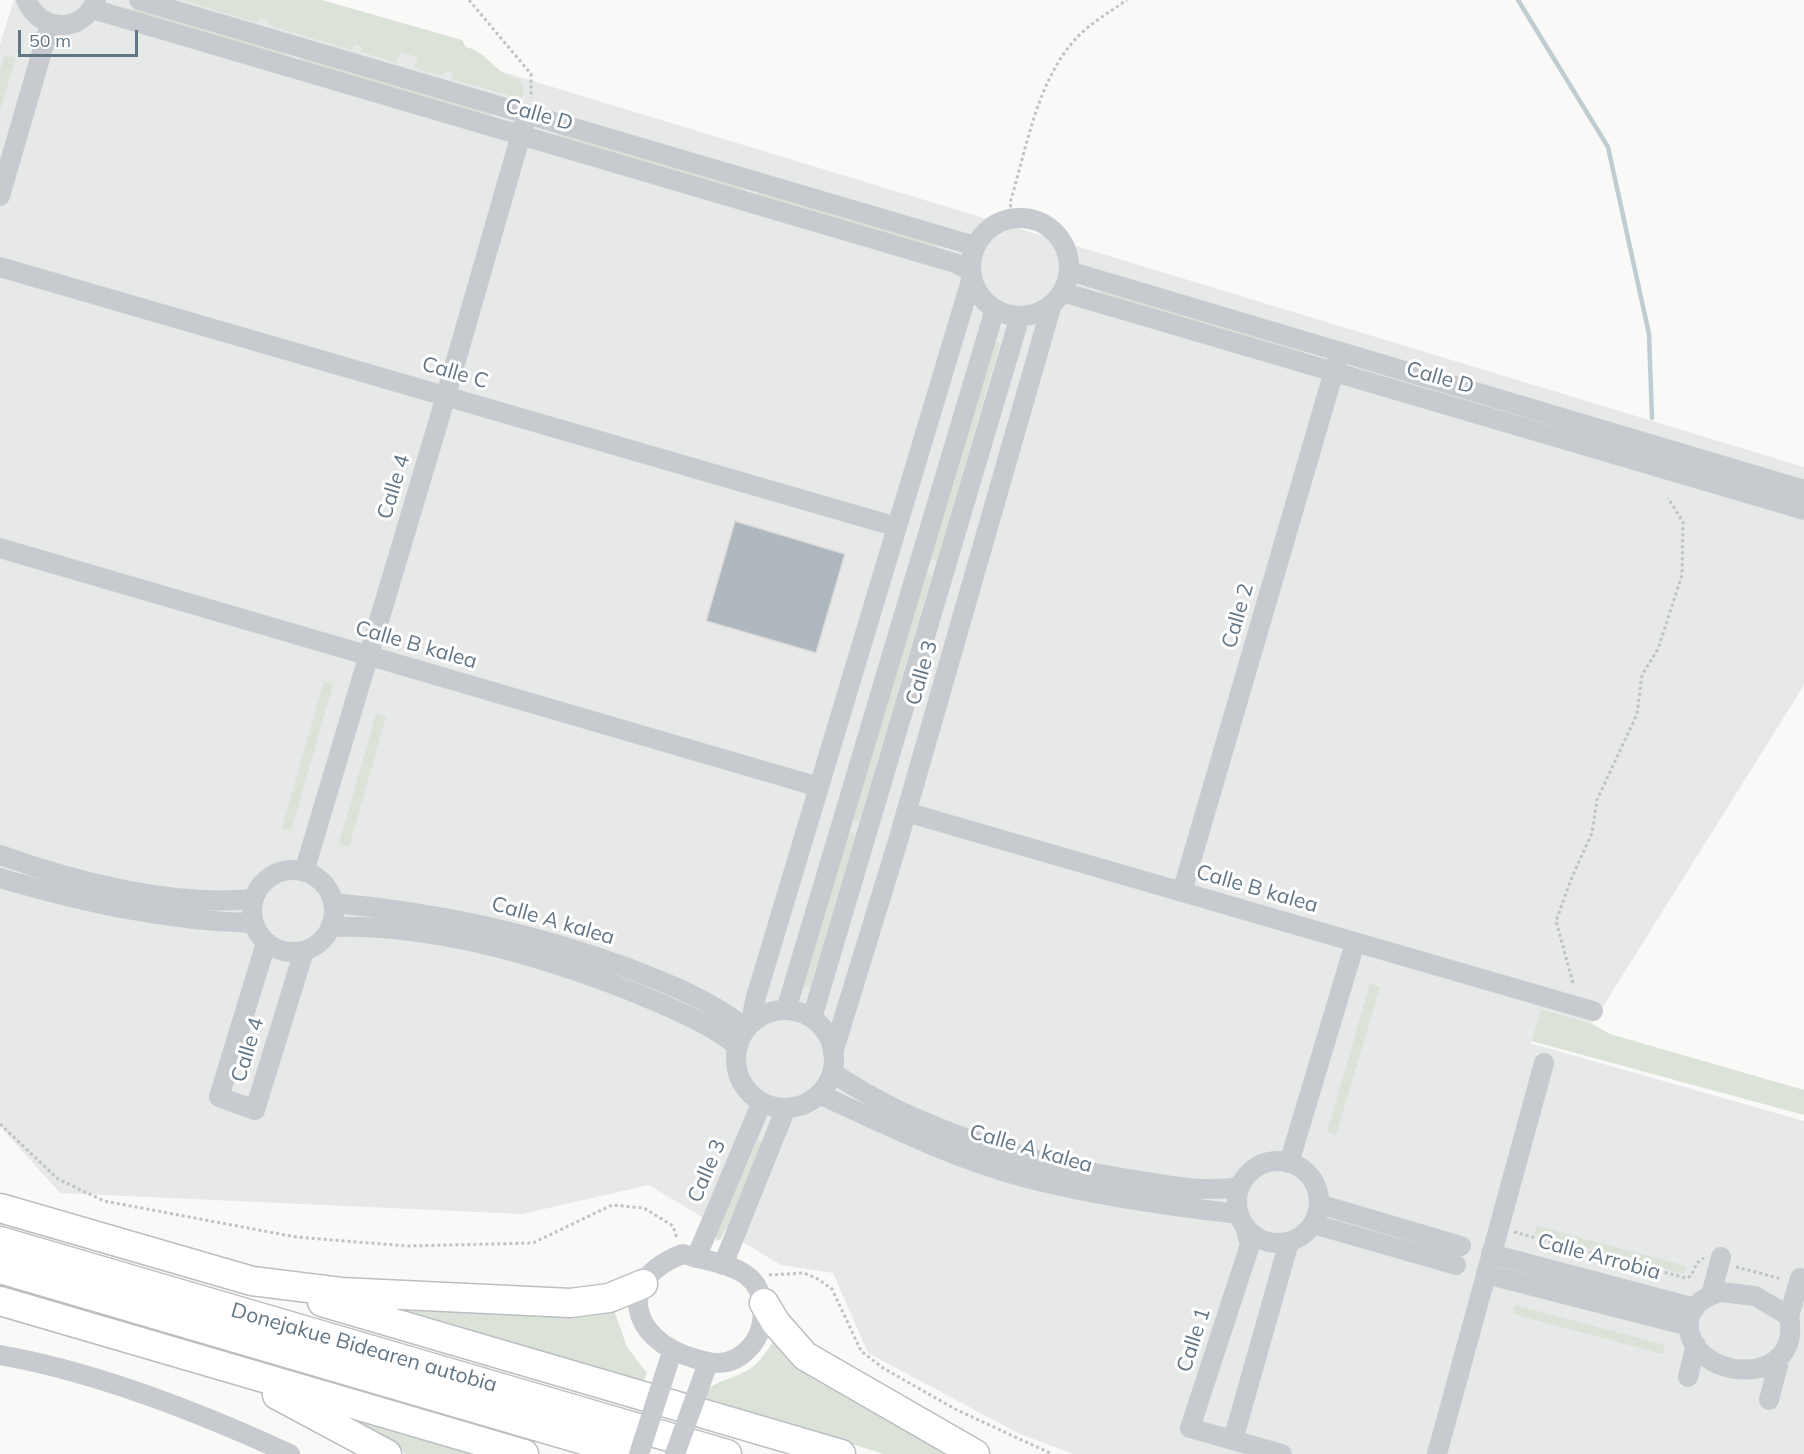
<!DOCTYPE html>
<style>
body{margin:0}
#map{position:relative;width:1804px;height:1454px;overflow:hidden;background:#f9f9f7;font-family:Mulish,sans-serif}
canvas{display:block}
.scale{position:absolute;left:18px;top:30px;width:120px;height:27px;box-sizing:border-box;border:3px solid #627685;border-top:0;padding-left:8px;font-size:18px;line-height:21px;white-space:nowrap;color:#627685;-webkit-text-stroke:4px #fff;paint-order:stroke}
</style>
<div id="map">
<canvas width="1804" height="1454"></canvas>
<div class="scale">50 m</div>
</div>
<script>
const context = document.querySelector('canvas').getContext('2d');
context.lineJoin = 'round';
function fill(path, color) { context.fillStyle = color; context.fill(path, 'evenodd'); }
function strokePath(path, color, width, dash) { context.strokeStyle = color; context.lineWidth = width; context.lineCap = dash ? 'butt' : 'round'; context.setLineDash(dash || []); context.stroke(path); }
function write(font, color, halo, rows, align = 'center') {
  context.font = font + ' Mulish,sans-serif'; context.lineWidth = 6; context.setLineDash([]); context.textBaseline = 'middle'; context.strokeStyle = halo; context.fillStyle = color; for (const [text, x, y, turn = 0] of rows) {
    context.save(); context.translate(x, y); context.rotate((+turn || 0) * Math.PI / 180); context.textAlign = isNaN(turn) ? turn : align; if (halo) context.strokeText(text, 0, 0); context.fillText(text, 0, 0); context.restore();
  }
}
fill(new Path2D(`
 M14,0H266L1804,467V685L1592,1024L1541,1009L1530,1043L1804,1121V1454H1073L1018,1433L868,1353L833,1273L781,1265L649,1185L522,1214L60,1193L0,1126V44Z`), '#e7e8e8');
fill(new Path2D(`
 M181,0H322L462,40L466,47C490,53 496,76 519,79L524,89L521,99L452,79L453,73L445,71L443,76L414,68L418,57L400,52L396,63L361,52L362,47L355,45L352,50L268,25L269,20L260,18L258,23Z
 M134,7L287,53L285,57L132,12Z
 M5,55L16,58L0,110V70Z
 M300,57L491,112L490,116L299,61Z
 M559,132L745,187L744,191L558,136Z
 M757,191L937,243L935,247L756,195Z
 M1101,290L1302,350L1301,354L1099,295Z
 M992,340L1000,343L937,561L928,558Z
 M924,572L932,575L859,822L851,820Z
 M324,681L333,684L291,831L282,828Z
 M376,714L386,717L349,847L339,844Z
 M849,832L856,834L810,988L803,986Z
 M1370,984L1380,987L1336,1135L1327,1132Z
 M1541,1009L1592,1024L1610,1034L1804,1090V1115L1531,1041Z
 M758,1140L764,1143L721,1239L717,1241L715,1236Z
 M1537,1226L1686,1266L1684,1274L1534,1234Z
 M338,1300L600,1315L614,1310L627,1347L647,1373L644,1380L522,1354Z
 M1515,1305L1665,1345L1663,1354L1513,1314Z
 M773,1342L787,1359L952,1454H884L700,1396C712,1382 726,1381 742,1373C757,1367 764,1355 773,1342Z
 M312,1404L477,1454H406Z`), '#dbe2d7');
strokePath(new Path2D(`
 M1518,0L1608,147L1649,334L1652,418`), '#bfccd0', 4.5);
const building = new Path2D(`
 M735,521L845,554L816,653L706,621Z`);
fill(building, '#afb8bf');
strokePath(building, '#dbdbd9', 1.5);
const highway = new Path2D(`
 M0,1208L252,1281L341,1292L570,1303L609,1298L643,1284
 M0,1241L727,1454
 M0,1269L631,1454
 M0,1301L524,1454
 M322,1302L841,1454
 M764,1303L776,1323L805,1356L975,1454
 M277,1395L387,1454`);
strokePath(highway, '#bbbfc2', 31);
strokePath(new Path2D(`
 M469,0L531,74V98
 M1013,219L1010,203C1026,150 1036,86 1072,43C1087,25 1108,13 1127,0
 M1573,983L1556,921L1572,877L1592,833L1597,800L1637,714L1642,675L1658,649L1682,575L1683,522L1668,498
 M0,1124L58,1179L104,1201L296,1237L407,1246L533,1243L612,1205L644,1208L673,1226L677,1239
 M1514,1232L1686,1278L1691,1276L1697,1263L1704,1258
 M1736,1267L1782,1279
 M769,1275L804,1273L818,1279L832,1289L861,1351L883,1368L955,1409L1052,1454`), '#c0c3c5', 3, [3, 3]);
strokePath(new Path2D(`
 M26,0C41,33 82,34 96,0
 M139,0L975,246
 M92,9L955,263L971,271
 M0,196L50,24
 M971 267a49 49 0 1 1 98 0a49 49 0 1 1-98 0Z
 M0,267L897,527
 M1069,271L1804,490
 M1062,292L1804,510
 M0,548L819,787
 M906,812L1593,1011
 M0,855C75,882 174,907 253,899
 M252 911a41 41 0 1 1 82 0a41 41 0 1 1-82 0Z
 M304,872L438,423L524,124
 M0,878C83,902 167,921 253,923
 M1182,892L1337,361
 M333,903C434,912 530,932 625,967C667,983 711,1000 746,1029
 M330,927C431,924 535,954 628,990C667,1006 705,1021 738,1046
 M266,943L219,1097L255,1110L304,951
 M786,1010L995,309
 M736 1059a49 49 0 1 1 98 0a49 49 0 1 1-98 0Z
 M812,1018L1020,316
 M750,1024L756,997L972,277
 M833,1053L898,841L1052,304
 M832,1072C919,1132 1037,1165 1140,1181C1174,1187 1206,1192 1240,1187
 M819,1094C886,1125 955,1159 1027,1178C1097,1196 1168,1206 1239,1214
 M1237 1202a41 41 0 1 1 82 0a41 41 0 1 1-82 0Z
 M1289,1163L1355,943
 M1319,1204L1461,1246
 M1313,1224L1456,1265
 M1245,1226L1250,1245L1190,1428L1282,1454
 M683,1254C724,1266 769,1266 762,1322C760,1337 750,1350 737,1358C723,1366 708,1363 693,1358C629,1339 615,1279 683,1254Z
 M1491,1254L1695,1308
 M696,1258L762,1102
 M723,1265L786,1108
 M1486,1274L1689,1326
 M1721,1292L1755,1296L1789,1316C1804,1393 1684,1380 1689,1321C1691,1304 1707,1296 1721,1292Z
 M1711,1295L1721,1257
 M1789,1316L1800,1278
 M0,1355C98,1372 199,1412 290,1454
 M1688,1377L1696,1345
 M1769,1400L1778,1365
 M1233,1440L1289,1242
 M1437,1454L1544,1063`), '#c7cbcf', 20);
strokePath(highway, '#fff', 28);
strokePath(new Path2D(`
 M639,1454L672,1352
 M675,1454L708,1363`), '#c7cbcf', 20);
write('21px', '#627685', '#fff', [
 ["Calle D",539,115,16],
 ["Calle C",455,373,16],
 ["Calle D",1440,378,16],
 ["Calle 4",394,487,-73],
 ["Calle 2",1238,616,-74],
 ["Calle B kalea",416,645,16],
 ["Calle 3",922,673,-74],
 ["Calle B kalea",1257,889,16],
 ["Calle A kalea",553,921,16],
 ["Calle 4",248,1050,-73],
 ["Calle A kalea",1031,1149,16],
 ["Calle 3",707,1171,-67],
 ["Calle Arrobia",1599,1257,15],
 ["Calle 1",1194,1340,-72],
 ["Donejakue Bidearen autobia",364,1348,16]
]);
</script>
